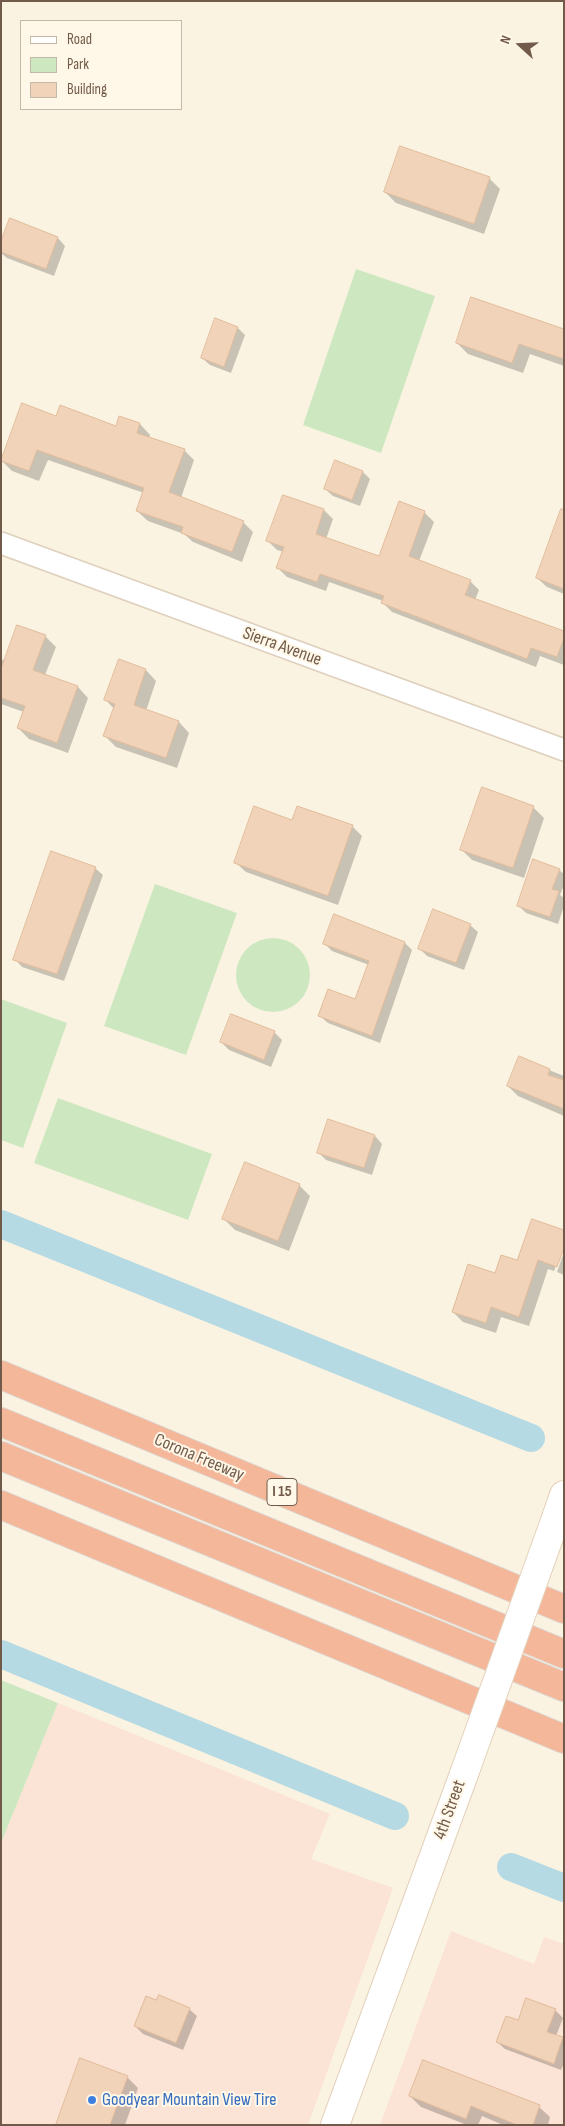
<!DOCTYPE html>
<style>
body{margin:0}
#map{position:relative;width:565px;height:2126px;overflow:hidden;background:#fbf3e1;font-family:"Sofia Sans Condensed",sans-serif}
canvas{display:block}
.frame{position:absolute;inset:0;border:2px solid #715a49;pointer-events:none}
.legend{position:absolute;left:20px;top:20px;width:162px;height:90px;box-sizing:border-box;background:#fff7e7;border:1px solid #c6b8a8;margin:0;padding:6px 9px;list-style:none;font-size:15px;color:#715a49}
.legend li{display:flex;align-items:center;gap:10px;height:25px}
.legend b{width:25px;border:1px solid #c6b8a8}
.north{position:absolute;left:495px;top:20px;width:50px;height:50px;-webkit-text-stroke:4px #fff7e7;paint-order:stroke;rotate:290deg;font-size:14px;font-weight:700;line-height:20px;text-align:center;color:#715a49}
.north::after{content:'';display:block;margin:auto;width:18px;height:22px;background:#715a49;clip-path:polygon(50% 0,100% 100%,50% 72%,0 100%)}
</style>
<div id="map">
<canvas width="565" height="2126"></canvas>
<div class="frame"></div>
<ul class="legend">
<li><b style="height:6px;background:#fff"></b>Road</li>
<li><b style="height:14px;background:#cde8c0"></b>Park</li>
<li><b style="height:14px;background:#f0d3b9"></b>Building</li>
</ul>
<div class="north">N</div>
</div>
<script>
const context = document.querySelector('canvas').getContext('2d');
context.lineJoin = 'round';
function fill(path, color) { context.fillStyle = color; context.fill(path, 'evenodd'); }
function strokePath(path, color, width, dash) { context.strokeStyle = color; context.lineWidth = width; context.lineCap = dash ? 'butt' : 'round'; context.setLineDash(dash || []); context.stroke(path); }
function write(font, color, halo, rows, align = 'center') {
  context.font = font + ' "Sofia Sans Condensed",sans-serif'; context.lineWidth = 4; context.setLineDash([]); context.textBaseline = 'middle'; context.strokeStyle = halo; context.fillStyle = color; for (const [text, x, y, turn = 0] of rows) {
    context.save(); context.translate(x, y); context.rotate((+turn || 0) * Math.PI / 180); context.textAlign = isNaN(turn) ? turn : align; if (halo) context.strokeText(text, 0, 0); context.fillText(text, 0, 0); context.restore();
  }
}
fill(new Path2D(`
 M58,1703L330,1814L311,1859L393,1888L308,2125H1V1843Z
 M451,1931L534,1964L544,1937L564,1944V2125H380Z`), '#fbe3d5');
fill(new Path2D(`
 M356,269L435,296L381,453L303,425Z
 M155,884L237,913L186,1055L104,1026Z
 M236 975a37 37 0 1 1 74 0a37 37 0 1 1-74 0Z
 M1,999L67,1023L23,1148L1,1140Z
 M58,1098L212,1154L188,1220L34,1163Z
 M1,1680L58,1703L1,1843Z`), '#cde8c0');
fill(new Path2D(`
 M489,178L500,189L484,234L396,203L385,192Z
 M58,238L65,246L54,276L7,258L1,253V244Z
 M216,320L238,328L245,335L231,373L210,365L202,358Z
 M564,331V366L530,354L523,373L468,354L457,343Z
 M57,417L116,428L140,424L150,435L149,438L184,450L194,460L181,498L243,522L253,532L242,562L193,542L184,534L148,521L137,511L144,493L48,460L39,481L12,471L2,461Z
 M336,462L363,472L370,479L360,506L333,496L325,489Z
 M399,503L425,513L434,522L419,561L470,581L479,590L475,600L564,632V665L540,656L536,667L392,612L383,603V601L329,582L326,591L287,577L278,568L284,552L277,550L268,541L324,510L333,519L326,539L379,558Z
 M564,549V594L547,587L537,578Z
 M45,636L56,647L45,675L78,687L88,698L68,753L29,739L18,728L24,712L1,704V659L5,661Z
 M146,670L156,681L146,711L179,722L189,733L177,768L116,747L105,736L114,709L106,700Z
 M533,807L544,818L524,878L472,860L461,849Z
 M293,822L352,826L362,836L338,905L246,872L236,863Z
 M95,868L103,875L64,981L22,967L15,959Z
 M559,870L564,874V885L560,895L564,898V906L558,924L526,913L518,905Z
 M335,916L405,943L412,950L380,1043L328,1023L320,1016L356,1001L369,965L332,951L325,944Z
 M470,925L478,932L464,970L427,956L419,948Z
 M274,1032L282,1040L271,1067L229,1050L221,1042Z
 M519,1058L564,1076V1116L518,1096L508,1086Z
 M375,1136L382,1144L372,1175L326,1160L318,1152Z
 M299,1185L310,1196L289,1251L235,1230L224,1219Z
 M564,1244L554,1271L548,1269L529,1326L501,1317L496,1333L463,1322L453,1312L495,1274L518,1262Z
 M564,1252V1275L557,1272Z
 M189,2009L197,2016L183,2050L143,2034L135,2026Z
 M555,2010L563,2018L556,2036L564,2040V2063L561,2070L505,2049L497,2042L518,2022Z
 M127,2077L138,2088L125,2125H57Z
 M410,2096L539,2107L550,2117L548,2125H503L482,2116L478,2125H467L421,2107Z`), '#0003');
strokePath(new Path2D(`
 M1,1224L531,1438
 M1,1654L395,1816
 M511,1867L564,1888`), '#b6dae4', 28);
const building = new Path2D(`
 M400,146L490,177L474,224L384,192Z
 M10,218L58,237L46,269L1,252V241Z
 M471,297L564,329V359L519,344L512,363L456,343Z
 M215,318L238,327L224,367L201,358Z
 M22,403L56,416L60,405L116,426L119,416L140,423L137,433L185,449L169,492L244,521L232,552L181,533L183,527L136,511L144,488L37,450L29,471L1,461Z
 M335,460L363,471L352,500L324,489Z
 M283,495L324,509L316,534L379,556L399,501L425,511L409,556L471,580L465,595L564,631V638L557,657L531,648L527,659L381,603L384,596L320,574L317,582L276,568L284,547L266,541Z
 M561,509H564V589L536,578Z
 M17,625L46,635L33,670L78,686L57,743L17,728L25,706L1,698V669Z
 M119,659L146,669L134,705L179,721L166,758L103,736L115,704L104,700Z
 M482,787L534,806L513,868L460,850Z
 M254,806L292,820L297,806L353,825L328,896L234,863Z
 M51,851L96,867L57,974L13,960Z
 M533,859L560,869L552,889L559,891L550,917L517,906Z
 M433,909L471,924L456,963L418,949Z
 M334,914L405,942L372,1036L318,1016L328,989L355,999L369,961L323,944Z
 M231,1014L275,1031L264,1060L220,1042Z
 M519,1056L550,1069L548,1075L564,1080V1109L507,1086Z
 M328,1119L375,1135L364,1168L317,1153Z
 M245,1162L300,1184L278,1241L222,1219Z
 M532,1219L564,1230V1248L557,1267L538,1260L519,1317L491,1307L486,1323L452,1312L468,1264L495,1273L501,1255L517,1260Z
 M159,1995L190,2008L176,2043L134,2026L146,1996L156,2000Z
 M526,1998L556,2009L547,2032L563,2037L554,2064L496,2042L506,2016L518,2020Z
 M80,2058L128,2076L110,2125H56Z
 M423,2060L540,2105L533,2125H517L471,2106L466,2119L409,2096Z`);
fill(building, '#f0d3b9');
strokePath(building, '#e2bb9a', 1);
const street = new Path2D(`
 M1,543L564,750`);
const secondary = new Path2D(`
 M556,1518L564,1495
 M335,2125L464,1774`);
const highway = new Path2D(`
 M1,1375L564,1609
 M1,1422L564,1654
 M1,1456L564,1687
 M1,1505L564,1739`);
strokePath(street, '#dfd0bd', 24);
strokePath(secondary, '#e4d1bb', 30);
strokePath(highway, '#ddd7d3', 30);
strokePath(street, '#fff', 21);
strokePath(secondary, '#fff', 28);
strokePath(highway, '#f4b799', 28);
const secondaryBridge = new Path2D(`
 M464,1774L556,1518`);
strokePath(secondaryBridge, '#e4d1bb', 30, []);
strokePath(secondaryBridge, '#fff', 28);
for (const [x, y, r, color] of [
 [92,2100,5,"#3f7fe0"]
]) { const dot = new Path2D(); dot.arc(x, y, r, 0, 2 * Math.PI); context.fillStyle = color; context.fill(dot); strokePath(dot, '#fff7e7', 2); }
for (const [x, y, w] of [
 [282,1492,30]
]) { const box = new Path2D(); box.roundRect(x - w / 2, y - 13.5, w, 27, 4); context.fillStyle = '#fff7e7'; context.fill(box); strokePath(box, '#715a49', 1); }
write('bold 16px', '#715a49', null, [
 ["I 15",282,1492]
]);
write('18px', '#715a49', '#fff7e7', [
 ["Sierra Avenue",282,647,20],
 ["Corona Freeway",199,1458,23],
 ["4th Street",450,1810,-70]
]);
write('18px', '#366cbe', '#fff7e7', [
 ["Goodyear Mountain View Tire",102,2100]
], 'left');
</script>
